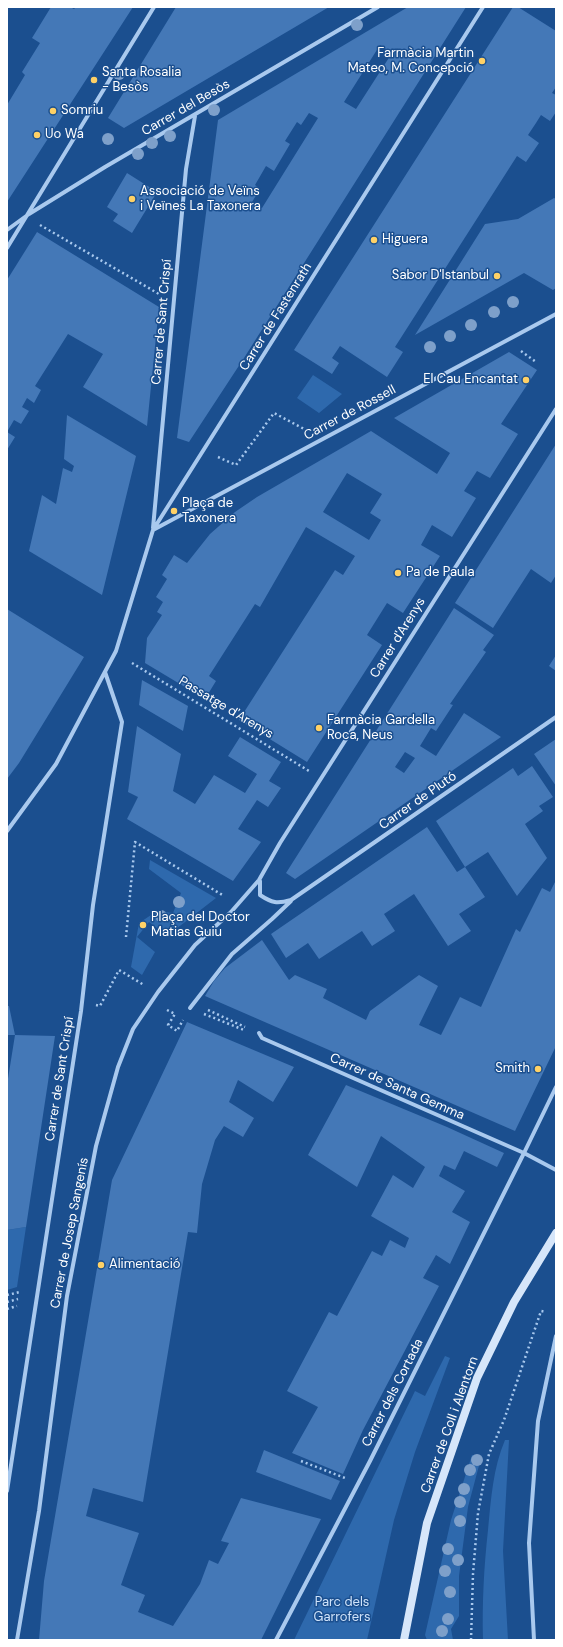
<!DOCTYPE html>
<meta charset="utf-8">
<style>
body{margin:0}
#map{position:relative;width:563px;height:1647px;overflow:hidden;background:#1b4f8f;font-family:"DM Sans",sans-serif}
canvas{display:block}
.frame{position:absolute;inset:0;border:8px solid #fff;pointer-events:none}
</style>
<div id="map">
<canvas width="563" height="1647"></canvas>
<div class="frame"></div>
</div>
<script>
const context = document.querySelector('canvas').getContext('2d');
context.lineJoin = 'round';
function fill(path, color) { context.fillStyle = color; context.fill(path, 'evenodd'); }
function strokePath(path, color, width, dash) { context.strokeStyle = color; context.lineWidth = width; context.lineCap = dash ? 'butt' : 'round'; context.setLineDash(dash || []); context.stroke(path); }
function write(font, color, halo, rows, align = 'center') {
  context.font = font + ' "DM Sans",sans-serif'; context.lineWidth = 3; context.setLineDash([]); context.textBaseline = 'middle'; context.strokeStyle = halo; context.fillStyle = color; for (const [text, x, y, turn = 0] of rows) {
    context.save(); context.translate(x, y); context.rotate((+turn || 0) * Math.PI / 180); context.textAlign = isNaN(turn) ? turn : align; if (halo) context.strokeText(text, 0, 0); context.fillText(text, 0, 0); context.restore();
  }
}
fill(new Path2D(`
 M313,375L342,394L319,413L297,398Z
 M150,860L216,898L167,936L149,922L137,937L155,952L142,975L131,967L139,923L157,911L173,913L181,893L149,869Z
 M26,1227L17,1287L7,1290V1230Z
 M445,1356L450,1358L415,1452L394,1520L367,1640H294L415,1391L425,1396Z
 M505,1440H509L503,1551L508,1640H483C482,1603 484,1566 488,1530C491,1499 493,1468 505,1440Z
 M472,1455L481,1458L468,1507L459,1576V1616L451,1629L453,1640H427L425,1635L451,1520Z`), '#2e69ad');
fill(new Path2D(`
 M51,7H70L74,9L76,7H133L7,202V105L25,75L22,72L40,43L32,38Z
 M176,7H329L124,128L108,118Z
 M408,7H466L244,358L189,442L177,438L218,120ZM380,45L392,53L356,109L344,102ZM309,113L318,118L262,208L252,202L260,189L255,185L266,166L274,171L290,144L285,141L297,122L301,125Z
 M513,7H518L556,31V87L552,93L556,95V112L550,121L541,115L536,123L528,135L539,143L526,162L517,156L395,347L403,352L387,377L340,346L332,358L339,363L332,374L294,350Z
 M127,173L157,192L132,233L113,221L118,214L107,207Z
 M554,198L556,199V288L553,290L524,273L415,335L485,224L518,219Z
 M37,232L159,307L147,426L83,387L103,354L68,334L35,386L41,390L34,403L27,398L22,407L29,411L21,424L14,420L7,432L15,437L7,450V280Z
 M509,352L537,370L501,424L518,434L490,478L477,471L464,491L476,498L452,537L432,525L421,545L440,556L403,613L387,603L367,635L382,645L307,762L239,720L335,570L343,575L355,556L306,527L260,607L255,604L209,676L216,681L205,699L145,663L147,638L162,615L157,612L163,602L156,597L167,579L162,575L174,555L187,563L210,534L235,512L257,497L371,431L437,474L450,453L394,418ZM347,473L382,494L370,513L381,520L369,540L323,512Z
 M67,415L136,456L102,595L29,551L42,495L56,504L63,468L72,472L74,466L64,459Z
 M556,444V575L551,583L531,569L493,628L455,603Z
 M454,608L494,635L483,650L486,652L450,704L453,705L436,731L431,728L420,746L436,756L464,713L501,737L295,879L286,873ZM405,752L415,758L404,773L395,767Z
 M7,609L84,657L19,763L7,779Z
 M556,655V671L549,666Z
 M142,680L188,706L183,731L139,705Z
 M137,726L181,754L173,791L195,804L214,775L245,793L257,774L228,756L240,737L281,762L269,781L281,788L268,807L257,800L238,829L261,842L233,881L127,819L138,797L128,792Z
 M556,739V786L534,754Z
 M532,766L553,797L539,806L543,811L525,824L547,858L517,896L488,852L465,867L436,821L513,768L518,776Z
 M427,827L457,872L465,867L485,897L459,914L471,931L448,946L414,894L384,914L395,931L372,946L362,931L319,959L308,943L286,958L271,934Z
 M556,880V1046L515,1131L205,996L214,981L225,968L262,940L289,980L295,975L327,989L323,998L366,1020L370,1011L419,975L438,986L419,1025L441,1035L460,997L481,1007L516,929L520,932L542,888L550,892Z
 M7,1006H9L15,1035H7Z
 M187,1022L294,1067L273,1102L238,1080L229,1102L254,1118L243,1137L224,1126L215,1140L202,1184L197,1233L188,1232L143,1502L93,1488L86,1516L139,1533L121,1585L145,1595L138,1612L173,1626L200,1584L209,1560L218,1564L229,1543L221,1541L241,1498L321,1519L261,1640H39L44,1581L112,1180Z
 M15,1035L55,1036L26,1227L7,1230V1085Z
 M346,1085L447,1127L504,1153L497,1167L464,1151L455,1170L444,1165L439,1176L465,1191L452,1212L470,1222L450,1264L436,1255L423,1278L439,1286L363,1430L343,1474L292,1453L318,1407L287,1391L329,1312L337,1316L372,1251L382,1256L390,1240L405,1248L409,1238L371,1216L393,1175L413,1188L425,1167L381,1136L357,1187L308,1155Z
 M264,1450L340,1481L331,1500L256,1472Z`), '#4478b7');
strokePath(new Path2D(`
 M40,225L159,294
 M521,351L536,362
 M218,457L236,465L274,413L306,430
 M132,663L309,771
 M126,937L135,842L224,896
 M96,1005L100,1006L119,970L144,985
 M167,1010L175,1014L168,1025L177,1031L183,1020
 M208,1010L245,1027
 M204,1014L244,1030
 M7,1295L20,1292
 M7,1302L18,1299
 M7,1309L17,1306
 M301,1461L345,1478
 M471,1640L473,1574L478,1513L489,1454L504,1420L541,1311L546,1312`), '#a9c9ee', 2.5, [2, 3]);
strokePath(new Path2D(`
 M7,230L29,214L105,167L378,7
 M7,248L154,7
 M153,528L186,169L195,116
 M153,530L556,314
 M7,831L56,764L116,651L153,530L483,7
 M260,881V895C272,903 277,904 291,900L556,717
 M190,1008L232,954L272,919L291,901
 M259,1033L262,1038L524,1153L370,1461L276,1640
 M556,1087L524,1153L556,1170
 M7,1491L81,1011L93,905L122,722L105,672
 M17,1640L39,1511L67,1296L96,1146L118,1067L133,1029L158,992L195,945L231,912L259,880L280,843L556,409
 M534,1640L529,1543L538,1421L556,1336`), '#a9c9ee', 4);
strokePath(new Path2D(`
 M404,1640L427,1523L477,1378L514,1302L556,1233`), '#d6e6fa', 8);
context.fillStyle = '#7ea0ca';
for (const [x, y] of [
 [357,25],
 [119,74],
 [214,110],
 [170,136],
 [108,139],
 [152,143],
 [138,154],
 [513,302],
 [494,312],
 [471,325],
 [450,336],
 [430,347],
 [179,902],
 [161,916],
 [477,1460],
 [470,1470],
 [464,1489],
 [460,1502],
 [460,1521],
 [448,1549],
 [458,1560],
 [445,1571],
 [450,1592],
 [448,1619],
 [442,1631]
]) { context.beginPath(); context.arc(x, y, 6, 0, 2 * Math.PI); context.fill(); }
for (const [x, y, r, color] of [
 [482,61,4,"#ffd166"],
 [94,80,4,"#ffd166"],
 [53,111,4,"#ffd166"],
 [37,135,4,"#ffd166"],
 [132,199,4,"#ffd166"],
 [374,240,4,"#ffd166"],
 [497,276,4,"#ffd166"],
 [526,380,4,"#ffd166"],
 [174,511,4,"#ffd166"],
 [398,573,4,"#ffd166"],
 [319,728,4,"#ffd166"],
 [143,925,4,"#ffd166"],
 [538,1069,4,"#ffd166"],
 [101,1265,4,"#ffd166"]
]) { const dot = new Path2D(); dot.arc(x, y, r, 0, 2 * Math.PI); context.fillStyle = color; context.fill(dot); strokePath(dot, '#1b4f8f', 1.5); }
write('13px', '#fff', '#1b4f8f', [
 ["Farmàcia Martin",474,54,"right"],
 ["Mateo, M. Concepció",474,69,"right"],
 ["Santa Rosalia",102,73],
 ["- Besòs",102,88],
 ["Somriu",61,111],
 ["Uo Wa",45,135],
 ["Associació de Veïns",140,192],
 ["i Veïnes La Taxonera",140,207],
 ["Higuera",382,240],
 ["Sabor D'Istanbul",489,276,"right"],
 ["El Cau Encantat",518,380,"right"],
 ["Plaça de",182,504],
 ["Taxonera",182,519],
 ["Pa de Paula",406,573],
 ["Farmàcia Gardella",327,721],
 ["Roca, Neus",327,736],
 ["Plaça del Doctor",151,918],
 ["Matias Guiu",151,933],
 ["Smith",530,1069,"right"],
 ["Alimentació",109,1265]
], 'left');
write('13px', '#fff', '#1b4f8f', [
 ["Carrer del Besòs",186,108,-30],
 ["Carrer de Fastenrath",276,317,-58],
 ["Carrer de Sant Crispí",162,322,-85],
 ["Carrer de Rossell",350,413,-28],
 ["Carrer d'Arenys",398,638,-58],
 ["Passatge d'Arenys",226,708,31],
 ["Carrer de Plutó",418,801,-35],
 ["Carrer de Sant Crispí",60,1079,-81],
 ["Carrer de Santa Gemma",397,1087,24],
 ["Carrer de Josep Sangenís",70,1233,-79],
 ["Carrer dels Cortada",393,1393,-63],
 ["Carrer de Coll i Alentorn",450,1425,-70]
]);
write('13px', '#cfe3fa', '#1b4f8f', [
 ["Parc dels",342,1603],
 ["Garrofers",342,1618]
]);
</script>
